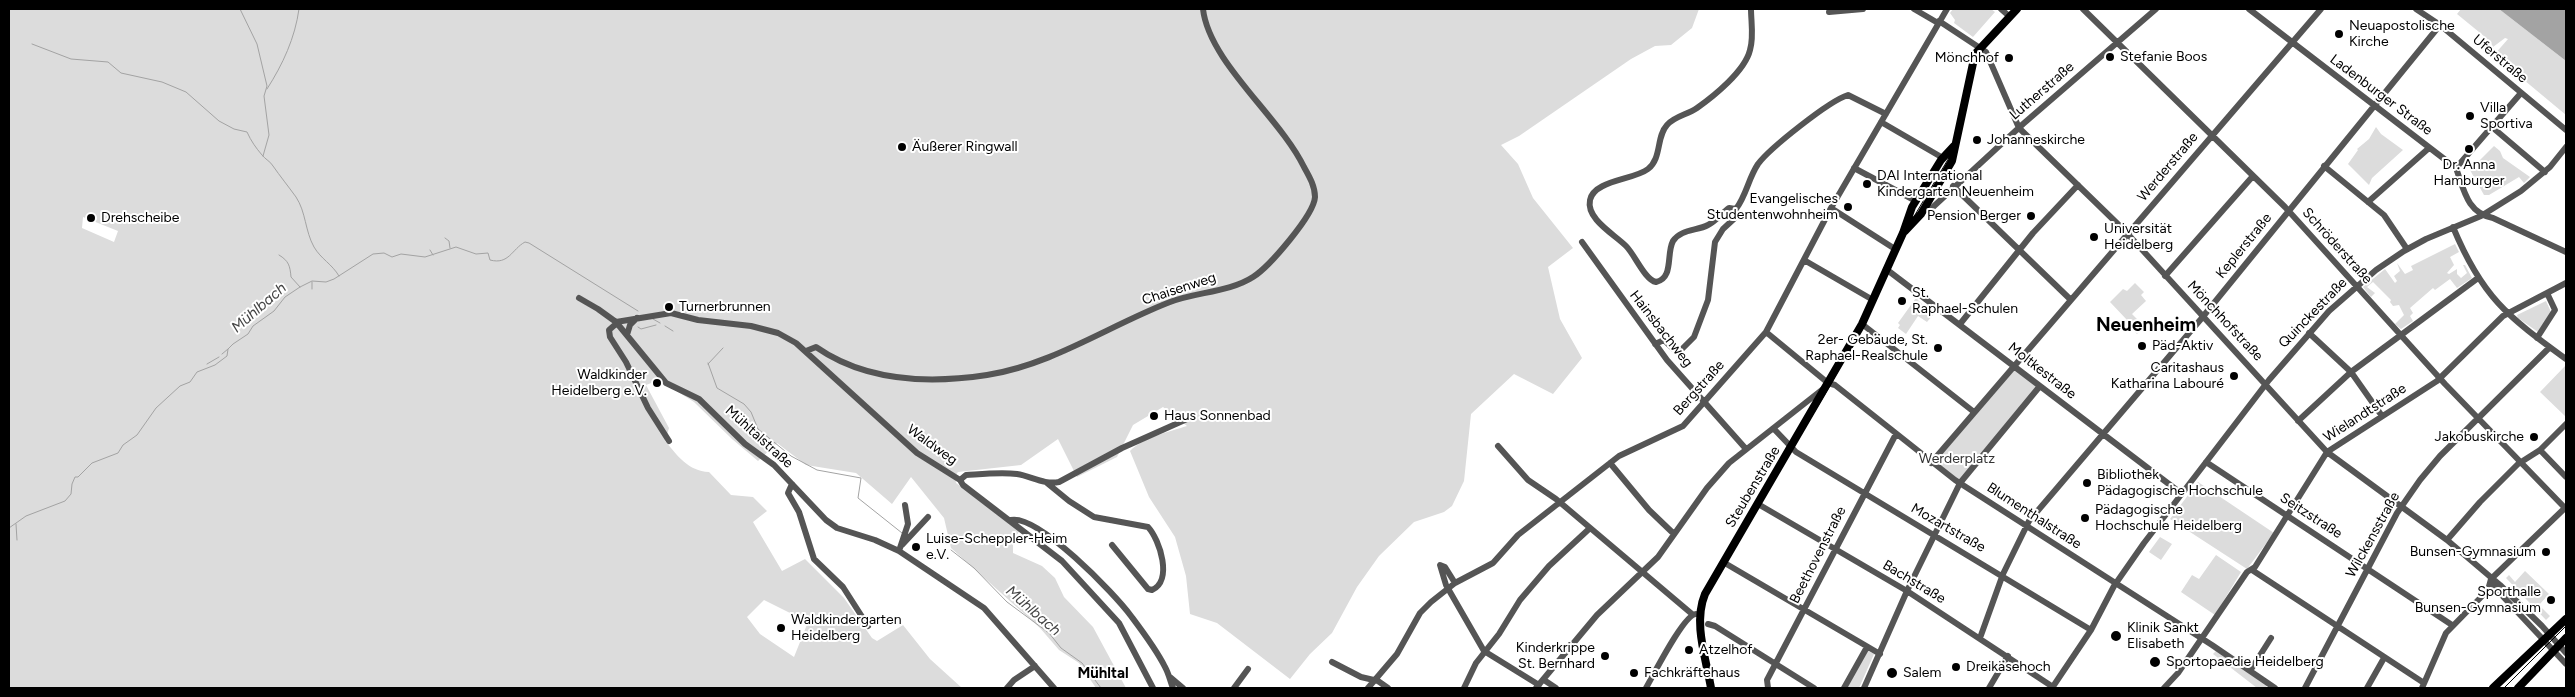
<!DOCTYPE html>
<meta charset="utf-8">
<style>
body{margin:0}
#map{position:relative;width:2575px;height:697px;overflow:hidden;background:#fff;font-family:Figtree,sans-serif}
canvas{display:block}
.frame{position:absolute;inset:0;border:10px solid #000;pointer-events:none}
</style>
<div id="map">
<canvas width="2575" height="697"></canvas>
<div class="frame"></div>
</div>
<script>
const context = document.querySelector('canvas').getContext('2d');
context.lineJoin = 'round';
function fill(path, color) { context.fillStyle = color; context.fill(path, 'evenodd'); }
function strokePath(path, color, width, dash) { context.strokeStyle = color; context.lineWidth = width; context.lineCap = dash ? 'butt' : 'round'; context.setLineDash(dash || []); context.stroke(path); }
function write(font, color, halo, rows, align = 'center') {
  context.font = font + ' Figtree,sans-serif'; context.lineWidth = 4; context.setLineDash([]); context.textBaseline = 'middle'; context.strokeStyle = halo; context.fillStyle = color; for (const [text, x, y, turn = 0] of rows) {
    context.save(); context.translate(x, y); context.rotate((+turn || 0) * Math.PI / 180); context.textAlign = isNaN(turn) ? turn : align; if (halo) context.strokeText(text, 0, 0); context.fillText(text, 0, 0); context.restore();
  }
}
fill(new Path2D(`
 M9,9H1699L1692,28L1671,45L1655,46L1631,59L1519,136L1501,145L1518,164L1533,198L1573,248L1548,267L1560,319L1582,358L1553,394L1514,374L1471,414L1464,481L1452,506L1444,512L1414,522L1379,556L1357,587L1332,633L1310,654L1290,679L1217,623L1190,614L1186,576L1175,537L1149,497L1130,451C1143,437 1169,432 1187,426L1163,407L1133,425L1117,457L1077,477L1058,439L1021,465L958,472L955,476L956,483L1020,530L1013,541V553L1042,566L1055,578L1064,597L1093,627L1126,688H1096L1079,663L1059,650L1040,628L951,548L944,518L911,477L892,504L856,473L806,465L777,443L758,461L732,439L694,402L659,380L646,385L669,428L665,441C678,456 688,471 709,472L731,495L753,497L767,511L753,522L782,571L805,559L844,598L872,638L877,641L903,625L930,659L962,688H9ZM83,217L118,231L114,242L82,228ZM764,600L808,622L794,657L760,634L747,617Z
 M1953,9H1991L1995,12L1973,37L1954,23L1955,20L1950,13Z
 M2461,9H2499L2566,61V115L2494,55L2508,39L2505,38L2493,47L2490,41L2457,14Z
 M2376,127L2381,134L2403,150L2372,178L2369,185L2348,164L2358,150L2357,149L2369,139Z
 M2494,146L2500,151L2503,158L2530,177L2524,183L2519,177L2489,195H2484L2470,170Z
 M2455,244L2459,252L2450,257L2454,265L2447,273L2449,274L2457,269V274L2461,278L2467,273L2463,265H2465L2472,278L2457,288L2450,279L2435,290L2433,288L2410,308L2413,313L2410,316L2413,321L2401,329L2395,324L2404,315L2399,305L2393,306L2390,302L2391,300L2373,282L2367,287L2375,293L2371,297L2363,287L2385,269L2395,283L2397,281L2394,276L2400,271L2397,263L2405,274L2413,270L2411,266Z
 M2135,283L2144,292L2141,295L2146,301L2132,314L2144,326L2137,334L2127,324V320L2110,302L2123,289L2127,291Z
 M1916,298L1933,315L1927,322L1918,316L1906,334L1898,328L1900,325L1898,323Z
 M2546,301L2551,312L2538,332L2518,318L2517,315Z
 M2566,365V417L2540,392Z
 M2015,369L2038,386L1959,481L1936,461Z
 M2198,482L2274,533L2247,569L2170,519Z
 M2160,537L2172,544L2161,560L2149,552Z
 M2216,555L2241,572L2215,615L2181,592L2192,575L2199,579Z
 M2525,571L2549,594L2539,605L2550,616L2546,620L2506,578L2509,575L2515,582Z
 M1867,650L1874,654L1859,688H1847Z
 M2217,650L2268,685L2265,688H2257L2213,654Z`), '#dcdcdc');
fill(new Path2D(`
 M2499,9H2566V61Z`), '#a3a3a3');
strokePath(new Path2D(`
 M240,9L257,44L267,86L264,96L269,135L263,156
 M32,44L71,59L108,62L121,73L162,82L186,92L219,121L234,129L247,132C251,141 256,148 262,155C265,159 271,162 273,166C280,176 288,186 296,197C306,212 305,231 314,247C321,259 332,264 339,276
 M267,89C283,64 295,38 299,9
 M445,238L449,241L450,248
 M430,250L433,255
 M279,255C289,261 290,266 291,277L300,287
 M312,289V282
 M653,319L660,323
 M665,326L673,331
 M638,327L641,329L656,325
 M222,354L228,349
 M708,363L717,388L744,404L751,412L758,429L791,456L817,470L861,478L858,498L902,533
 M207,364L219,357
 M708,364L723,348
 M16,524L17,540
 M9,528L26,516L65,501L71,494L72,484L75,477H78L92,463L118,453L123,445L137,435L156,408L180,386L190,382L197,372L215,365L227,356L228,349L233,344L248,334L253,326L274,311L285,297L300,287L312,281L326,282L334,279L373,254L384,253L392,257L401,254L425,257L456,247L476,254L488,253L490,260C509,265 512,249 525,242L529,243L638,311
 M951,550L974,568L1007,602L1049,633L1061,648L1082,663L1101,688`), '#a3a3a3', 1);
strokePath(new Path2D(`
 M1914,9L1938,23
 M2001,9L2009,16
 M2083,9L2285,207L2445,384L2565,508
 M2249,9L2456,168C2464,190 2467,213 2493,218L2566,252
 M2416,9L2440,25L2566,130
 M1829,12L1863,9
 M1939,21L1986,52L2019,128L2125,231L2327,452L2447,540L2500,585L2542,626L2566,653
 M1881,122L1943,158
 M2492,127L2545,172
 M2324,166L2384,215L2407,249
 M1854,168L1916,201
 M2456,168L2521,93
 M1953,186L2071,300
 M2368,202L2429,148
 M1831,208L1895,249
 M1736,209L1729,208C1722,213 1716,221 1708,225C1697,231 1681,229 1673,241C1666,254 1674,278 1656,282C1645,280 1635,255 1626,246C1614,234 1586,219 1590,200C1594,180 1634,180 1648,169C1662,158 1656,137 1667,125C1675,116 1687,115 1697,108C1714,96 1745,71 1750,50C1754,37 1751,22 1751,9
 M1736,209C1747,194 1748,179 1758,164C1770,148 1829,101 1848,95L1886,114
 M1923,211L1933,207L2023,124L2156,9
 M2453,227C2482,297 2507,316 2566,359
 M1582,242L1667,360L1746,449
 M1804,260L1873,300
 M1886,269L2182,494
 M2165,276L2253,176
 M579,298L598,309L616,322L666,383L699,399L745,444L774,465L826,520L837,528L875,540L899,551L984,608L1054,688
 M616,322L671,313L698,320L751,326L778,333L796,343L917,453L960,480L963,485L1062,561L1119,623L1153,688
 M617,323L609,330L610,337L626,362L648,408L669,441
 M1862,324L1974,412
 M1960,324L2033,233L2078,185
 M1766,332L1828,383L1835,385L1955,480L2212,645L2275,688
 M2309,333L2351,372L2382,416
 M627,335L630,325L637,318
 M2537,338L2555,310L2547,293
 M1655,344L1664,340L1673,349L1681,350L1694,337L1708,300L1715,242L1723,229L1736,217V209
 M806,351L816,347C866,382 928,384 987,375C1052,365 1110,325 1170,302C1196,292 1230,292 1253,277C1269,267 1314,215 1315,197C1315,186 1309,176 1304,167C1280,117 1209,62 1203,9
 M2298,421L2351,372L2478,278
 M1774,429L1796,452L2091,630
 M1498,446L1528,480L1556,499L1692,614
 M2540,450L2566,477
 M2206,462L2452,625
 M1610,463L1649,510L1674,534
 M1931,463L2321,9
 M960,480L966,475C982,474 1001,472 1017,474C1031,476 1044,485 1059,482L1122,448L1187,419
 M1047,483L1069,501L1094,517L1148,527C1160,540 1173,581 1152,590L1148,589L1112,545
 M792,484L788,493L799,512L814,559L843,587L868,626
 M1758,504L1907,591L2053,687
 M1011,520C1038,514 1115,594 1131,616C1143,632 1156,649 1165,667C1169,674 1170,681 1173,688
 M2447,540L2480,502L2518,464L2540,450L2566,424
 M902,545L928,517
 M899,551L908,524L905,505
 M1723,562L1880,654
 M2252,570L2424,683
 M2491,579L2566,507
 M2492,581L2496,589L2566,664
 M1455,583L1445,567L1440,565L1446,585L1484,651L1539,685
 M1708,624L1715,626L1814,688
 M1980,638L2003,574L2029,521L2201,319L2440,25
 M1332,662L1361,677L1378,681L1388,688
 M2250,671L2271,638
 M1170,677L1183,688
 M1544,680L1556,688
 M1007,688L1014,680L1035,666
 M1234,688L1248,669
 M1368,688L1397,654L1420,613L1431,602L1455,583L1493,563L1518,535L1619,456L1683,426L1766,332L1831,208L1947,9
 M1464,688L1476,663L1499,634L1520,600L1549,566L1589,529
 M1536,688L1597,615L1658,557L1707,488L1729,463L1823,389
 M1646,688C1653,676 1684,614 1696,614
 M1768,688L1767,680L1896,434
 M1844,688L1867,647
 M1864,688L1907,591L1960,483L2040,386
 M1989,688L2008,656
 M2052,688L2091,630L2114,586L2144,543L2269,380L2329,311L2376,270L2404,251L2426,239L2481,216L2521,191L2550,167L2566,147
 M2164,688L2178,673L2247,572L2255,567L2327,452L2437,381L2503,316L2566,283
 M2305,688L2397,513L2420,480L2440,456L2549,348
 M2367,688L2384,658
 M2422,688L2446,633L2488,590L2491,579`), '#555', 6);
strokePath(new Path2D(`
 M1905,231L1921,214L1952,161L1975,54L2017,9
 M1711,688C1706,658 1693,623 1705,594L1862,324L1903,233L1912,207L1941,160L1954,146
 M2493,688L2566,619
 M2518,688L2566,638`), '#000', 8);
strokePath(new Path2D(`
 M1713,688C1708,658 1695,624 1706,594L1831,384L1863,325L1906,230L1953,151L1976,55L1987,40L2018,9
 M2504,688L2566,626`), '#000', 1);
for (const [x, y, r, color] of [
 [2339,34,5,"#000"],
 [2110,57,5,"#000"],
 [2009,58,5,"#000"],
 [2470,116,5,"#000"],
 [1977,140,5,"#000"],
 [902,147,5,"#000"],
 [2469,149,5,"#000"],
 [1867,184,5,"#000"],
 [1848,207,5,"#000"],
 [2031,216,5,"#000"],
 [91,218,5,"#000"],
 [2094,237,5,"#000"],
 [1902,301,5,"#000"],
 [669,307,5,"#000"],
 [2142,346,5,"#000"],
 [1938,348,5,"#000"],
 [2234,376,5,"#000"],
 [657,383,5,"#000"],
 [1154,416,5,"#000"],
 [2534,437,5,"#000"],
 [2087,483,5,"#000"],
 [2085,518,5,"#000"],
 [916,547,5,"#000"],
 [2546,552,5,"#000"],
 [2551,600,5,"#000"],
 [781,628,5,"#000"],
 [2116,636,6,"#000"],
 [1689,650,5,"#000"],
 [1605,656,5,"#000"],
 [2155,662,6,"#000"],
 [1956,667,5,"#000"],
 [1634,673,5,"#000"],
 [1892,673,6,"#000"]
]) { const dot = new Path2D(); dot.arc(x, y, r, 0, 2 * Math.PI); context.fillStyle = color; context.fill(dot); strokePath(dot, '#fff', 2); }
write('14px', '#000', '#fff', [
 ["Neuapostolische",2349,26],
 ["Kirche",2349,42],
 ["Stefanie Boos",2120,57],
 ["Mönchhof",1999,58,"right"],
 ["Villa",2480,108],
 ["Sportiva",2480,124],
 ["Johanneskirche",1987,140],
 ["Äußerer Ringwall",912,147],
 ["Dr. Anna",2469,165,"center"],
 ["Hamburger",2469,181,"center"],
 ["DAI International",1877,176],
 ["Kindergarten Neuenheim",1877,192],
 ["Evangelisches",1838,199,"right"],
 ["Studentenwohnheim",1838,215,"right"],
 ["Pension Berger",2021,216,"right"],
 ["Drehscheibe",101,218],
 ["Universität",2104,229],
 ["Heidelberg",2104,245],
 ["St.",1912,293],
 ["Raphael-Schulen",1912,309],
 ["Turnerbrunnen",679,307],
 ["2er- Gebäude, St.",1928,340,"right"],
 ["Raphael-Realschule",1928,356,"right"],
 ["Päd-Aktiv",2152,346],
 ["Caritashaus",2224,368,"right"],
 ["Katharina Labouré",2224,384,"right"],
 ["Waldkinder",647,375,"right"],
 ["Heidelberg e.V.",647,391,"right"],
 ["Haus Sonnenbad",1164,416],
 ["Jakobuskirche",2524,437,"right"],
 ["Bibliothek",2097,475],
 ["Pädagogische Hochschule",2097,491],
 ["Pädagogische",2095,510],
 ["Hochschule Heidelberg",2095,526],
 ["Luise-Scheppler-Heim",926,539],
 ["e.V.",926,555],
 ["Bunsen-Gymnasium",2536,552,"right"],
 ["Sporthalle",2541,592,"right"],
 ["Bunsen-Gymnasium",2541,608,"right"],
 ["Waldkindergarten",791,620],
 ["Heidelberg",791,636],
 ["Klinik Sankt",2127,628],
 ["Elisabeth",2127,644],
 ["Kinderkrippe",1595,648,"right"],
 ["St. Bernhard",1595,664,"right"],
 ["Atzelhof",1699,650],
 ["Sportopaedie Heidelberg",2166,662],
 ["Dreikäsehoch",1966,667],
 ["Fachkräftehaus",1644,673],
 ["Salem",1903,673]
], 'left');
write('14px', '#000', '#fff', [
 ["Uferstraße",2500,59,40],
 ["Lutherstraße",2042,91,-41],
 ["Ladenburger Straße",2381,95,37],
 ["Werderstraße",2168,167,-50],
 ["Keplerstraße",2244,246,-51],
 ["Schröderstraße",2337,246,48],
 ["Chaisenweg",1179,289,-18],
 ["Quinckestraße",2313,313,-46],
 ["Mönchhofstraße",2225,321,47],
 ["Hainsbachweg",1661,329,52],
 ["Moltkestraße",2042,371,38],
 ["Bergstraße",1699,388,-48],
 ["Wielandtstraße",2365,413,-33],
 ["Mühltalstraße",759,437,42],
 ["Waldweg",932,445,36],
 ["Steubenstraße",1753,487,-59],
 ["Blumenthalstraße",2034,516,33],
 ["Seitzstraße",2311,516,33],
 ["Mozartstraße",1948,528,30],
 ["Wilckensstraße",2373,535,-61],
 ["Beethovenstraße",1818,555,-63],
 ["Bachstraße",1914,582,31]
]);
write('14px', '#333', '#fff', [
 ["Werderplatz",1957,459]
]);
write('italic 15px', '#444', '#fff', [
 ["Mühlbach",259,308,-41],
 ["Mühlbach",1033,611,41]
]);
write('bold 15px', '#000', '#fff', [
 ["Mühltal",1103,674]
]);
write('bold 19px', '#000', '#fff', [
 ["Neuenheim",2146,325]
]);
</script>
